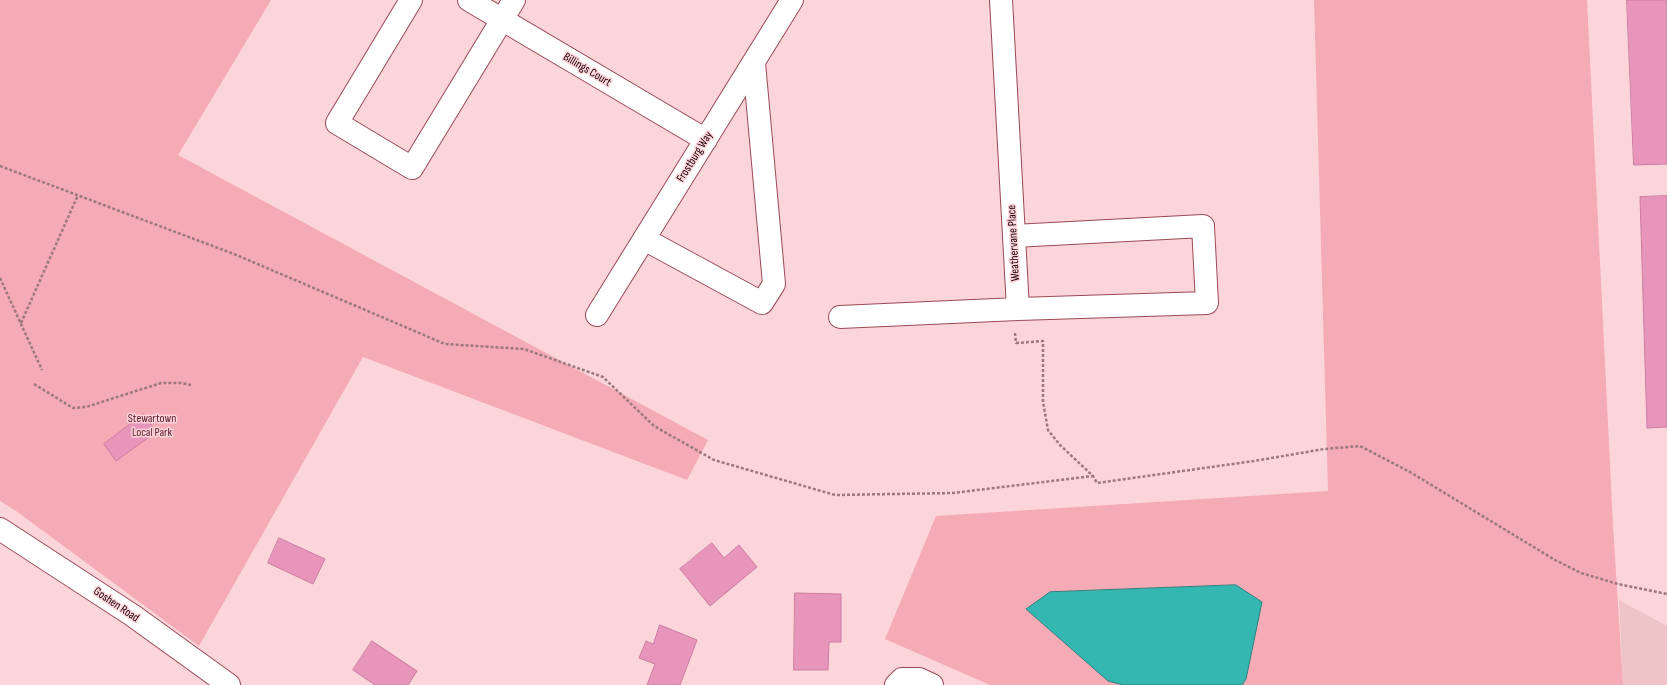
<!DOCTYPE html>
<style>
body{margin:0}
canvas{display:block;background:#fcd5da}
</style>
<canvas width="1667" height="685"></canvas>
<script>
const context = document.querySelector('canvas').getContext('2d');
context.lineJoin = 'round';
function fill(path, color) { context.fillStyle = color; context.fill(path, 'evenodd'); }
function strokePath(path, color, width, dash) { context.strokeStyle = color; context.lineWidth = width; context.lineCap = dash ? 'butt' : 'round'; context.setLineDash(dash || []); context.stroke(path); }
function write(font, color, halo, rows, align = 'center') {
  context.font = font + ' "Sofia Sans Condensed",sans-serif'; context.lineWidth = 3; context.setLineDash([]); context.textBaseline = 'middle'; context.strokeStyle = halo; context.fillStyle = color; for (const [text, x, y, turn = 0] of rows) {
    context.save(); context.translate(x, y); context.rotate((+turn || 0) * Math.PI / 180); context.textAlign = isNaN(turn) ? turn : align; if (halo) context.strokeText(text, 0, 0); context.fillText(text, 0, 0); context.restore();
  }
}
fill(new Path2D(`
 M1619,600L1667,626V685H1623Z`), '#eec4c9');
fill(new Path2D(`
 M0,0H271L178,155L708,440L687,480L363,357L199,646L16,511L0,501Z
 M1314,0H1587L1613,525L1623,685H990L885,639L936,516L1328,491Z`), '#f4abb5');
const water = new Path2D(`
 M1236,585L1262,602L1246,679L1242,685H1123L1108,681L1026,609L1050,592Z`);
fill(water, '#34b7b1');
strokePath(water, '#2e817e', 1);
const building = new Path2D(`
 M1627,0H1667V164L1634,165Z
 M1667,196V427L1647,428L1640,197Z
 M144,414L156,432L116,461L104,444Z
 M279,538L325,559L313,584L268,563Z
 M712,543L724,558L739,545L757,567L710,606L680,569Z
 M795,593L841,594V642H829L828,670H794Z
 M660,625L697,640L680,685H647L655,664L639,658L646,641L653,644Z
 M372,641L417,671L408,685H375L353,670Z`);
fill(building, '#e795bb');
strokePath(building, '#cc7ca2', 1);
const minor = new Path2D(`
 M411,0L337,123L412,168L514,0
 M469,0L706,140
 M1014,236L1203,226L1207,303L1018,309
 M644,239L762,303L774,284L754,63
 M597,315L792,0
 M840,317L1018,309L1001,0
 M0,529L132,615L229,685
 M896,685L902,679H919L932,685`);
strokePath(minor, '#9a4957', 24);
strokePath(new Path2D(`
 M0,166L234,254L445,344L524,349L603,377L654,426L714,460L835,495L953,493L1093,476
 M0,278L42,370
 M21,323L78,195
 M1015,333L1016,343L1043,341V402L1048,430L1060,445L1093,476L1097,483L1254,461L1324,449L1360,446L1410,472L1555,560L1581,573L1618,584L1667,594
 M34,384L73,408L86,407L161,383H181L191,385`), '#9b797e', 2.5, [3, 2]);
strokePath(minor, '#fff', 22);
write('12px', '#1f0208', '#fcd5da', [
 ["Billings Court",587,70,31],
 ["Frostburg Way",695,157,-58],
 ["Weathervane Place",1014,243,-93],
 ["Goshen Road",116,605,34]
]);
write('12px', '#5c1728', '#fcd5da', [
 ["Stewartown",152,419],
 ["Local Park",152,433]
]);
</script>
